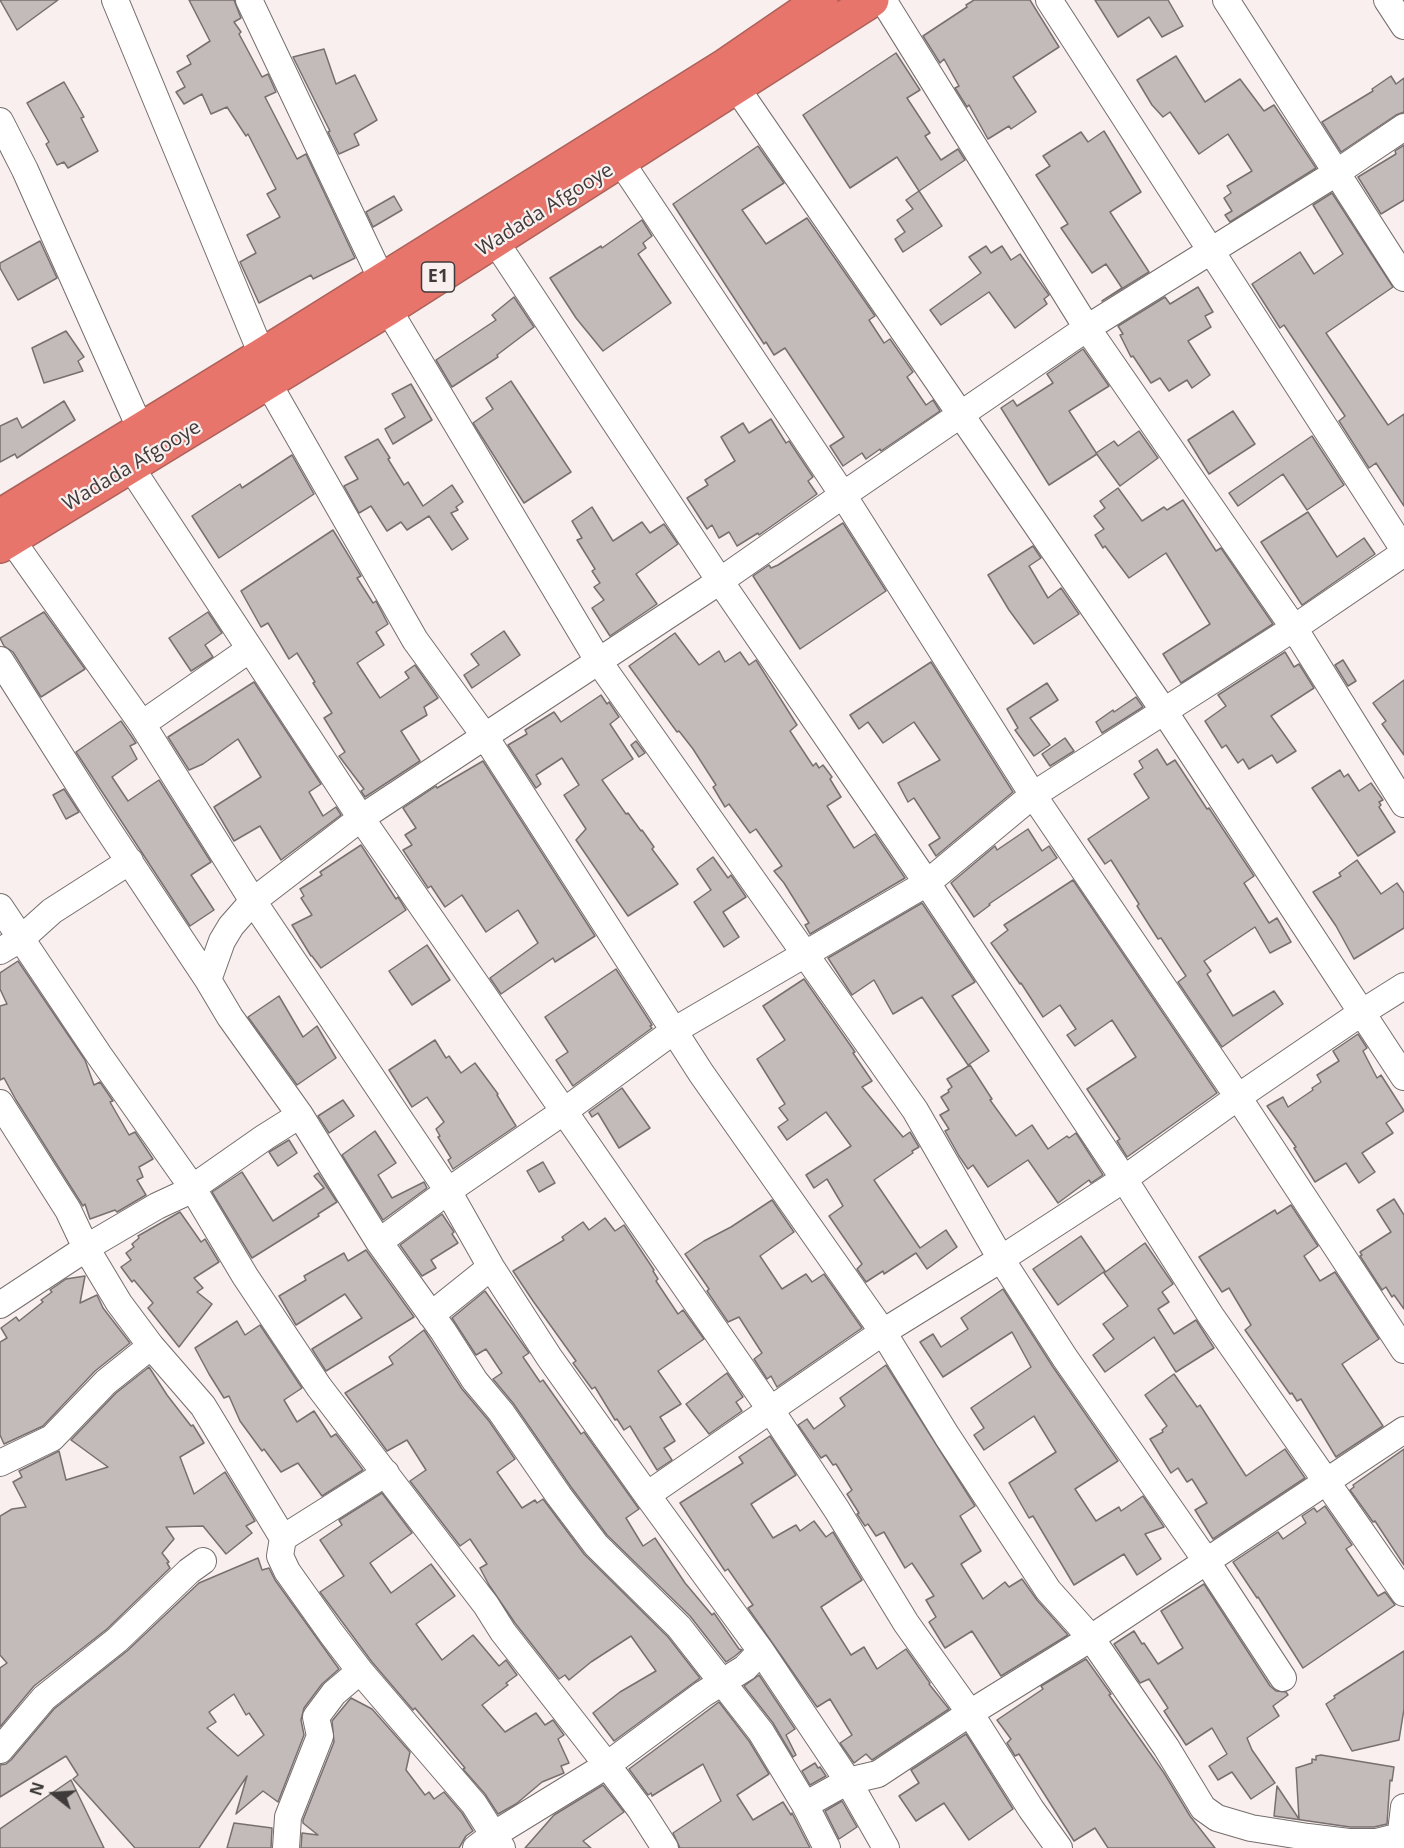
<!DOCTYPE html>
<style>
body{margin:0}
#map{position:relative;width:1404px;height:1848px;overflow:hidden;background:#f8efee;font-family:"Open Sans",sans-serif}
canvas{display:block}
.north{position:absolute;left:24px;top:1764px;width:60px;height:60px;-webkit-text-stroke:4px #f8efee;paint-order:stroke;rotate:287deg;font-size:16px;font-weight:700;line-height:24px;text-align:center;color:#3e3b3a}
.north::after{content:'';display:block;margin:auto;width:21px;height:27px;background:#3e3b3a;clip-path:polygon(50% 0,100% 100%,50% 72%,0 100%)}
</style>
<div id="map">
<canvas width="1404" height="1848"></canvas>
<div class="north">N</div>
</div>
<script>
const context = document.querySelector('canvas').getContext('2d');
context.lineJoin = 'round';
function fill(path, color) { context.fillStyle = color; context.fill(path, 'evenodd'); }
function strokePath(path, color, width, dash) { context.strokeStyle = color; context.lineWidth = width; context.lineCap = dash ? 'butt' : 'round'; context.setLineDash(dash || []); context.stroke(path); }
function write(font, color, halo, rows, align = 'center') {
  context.font = font + ' "Open Sans",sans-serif'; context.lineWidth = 4.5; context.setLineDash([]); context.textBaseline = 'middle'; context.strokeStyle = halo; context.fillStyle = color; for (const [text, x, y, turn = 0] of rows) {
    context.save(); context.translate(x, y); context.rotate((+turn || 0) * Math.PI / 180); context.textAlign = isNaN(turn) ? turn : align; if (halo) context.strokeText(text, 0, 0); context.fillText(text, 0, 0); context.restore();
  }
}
const building = new Path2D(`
 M0,0H58L17,30Z
 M189,0H234L241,18L234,22L241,32L239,34L262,77L268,74L276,92L265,97L297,159L306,154L355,258L313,279L311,275L259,303L240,262L256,253L247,235L280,217L267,194L276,189L248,134L246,136L227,107L211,114L202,94L184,104L176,92L185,87L177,72L191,64L187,56L210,41Z
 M974,0H1030L1059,47L1013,77L1036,112L1011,129L1009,126L988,139L969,105L967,107L955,88L959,86L944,59L940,63L923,36L967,7L966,5Z
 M1095,0H1168L1183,26L1162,37L1149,17L1118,37Z
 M324,49L336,84L355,75L377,120L354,134L359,145L339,154L328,132L330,131L293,57Z
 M896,53L920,90L907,98L930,133L925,136L941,160L958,149L965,160L919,191L897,157L850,188L803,115Z
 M1176,56L1205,102L1240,79L1264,111L1274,105L1316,168L1230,222L1225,215L1232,211L1224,198L1231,193L1227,186L1252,171L1228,134L1199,154L1170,112L1163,117L1152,105L1137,80Z
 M1391,76L1396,84L1404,78V112L1396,115L1341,152L1322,122L1373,91L1372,89Z
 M64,82L84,117L81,118L98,151L68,168L64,162L57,165L46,144L49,142L27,103Z
 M1104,131L1141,192L1110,212L1149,272L1102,301L1122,288L1106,264L1092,273L1061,228L1068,224L1036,175L1050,166L1043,156L1081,132L1088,142Z
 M1404,145V200L1381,214L1358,177L1396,154L1395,151Z
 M758,146L784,183L742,210L766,244L807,218L875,316L869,320L884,343L890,339L913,372L907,377L926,405L933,400L940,411L881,451L880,449L866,459L862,453L843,466L830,446L844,437L785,348L774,355L766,342L764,344L673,204Z
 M919,191L942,226L903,252L895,239L905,232L897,220L913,209L906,200Z
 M1332,193L1393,287L1326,333L1388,425L1404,414V506L1376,463L1369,468L1339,421L1345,416L1284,325L1280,328L1252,284L1300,252L1314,274L1343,254L1313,205Z
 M394,196L402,210L373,227L366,212Z
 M642,220L652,236L643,243L646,248L638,254L671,303L603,351L576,318L550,278L601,246L602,248Z
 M40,241L57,278L18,300L0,268V263Z
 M986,246L991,253L1002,246L1011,260L1020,254L1049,295L1044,299L1047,304L1015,328L989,292L941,325L930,310L981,273L969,257Z
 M1198,287L1213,312L1205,316L1211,327L1188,341L1210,375L1192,388L1187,380L1169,391L1160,378L1151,383L1133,356L1131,357L1120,335L1123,334L1118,326L1165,297L1170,304Z
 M514,297L534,327L497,355L498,357L452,387L436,360L496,320L492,315Z
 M66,331L84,357L78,361L83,371L44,383L32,348Z
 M1083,349L1109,386L1069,411L1097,454L1049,485L1001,408L1013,400L1017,406L1053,383L1047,374Z
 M511,381L571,472L524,503L473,423L493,409L486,398Z
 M411,384L432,420L393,444L385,429L405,417L392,394Z
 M64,401L75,420L17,458L15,454L0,462V426L17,418L22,428Z
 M1233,411L1255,444L1209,474L1188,440Z
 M771,419L786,443L789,441L813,477L808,481L817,494L759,535L758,533L737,546L729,532L719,538L712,525L707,529L687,498L708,485L705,480L735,461L721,437L743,423L749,433Z
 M1139,431L1158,458L1120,486L1096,453L1114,441L1118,446Z
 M1312,436L1344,485L1307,510L1283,474L1238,506L1229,493Z
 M378,439L390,458L388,459L404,485L408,482L423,506L452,485L463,502L456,507L458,510L451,513L468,539L452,550L429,516L407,530L401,522L387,531L371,506L359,513L344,486L358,479L345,457Z
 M292,455L314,494L219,558L192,516L240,484L242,488Z
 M1118,488L1142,521L1164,507L1167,510L1183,500L1216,551L1221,548L1273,624L1181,683L1163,654L1210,624L1166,553L1129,578L1105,546L1103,548L1095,535L1104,529L1094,516L1105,508L1100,501Z
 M592,507L613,541L642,522L650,533L664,524L678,544L636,574L657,604L610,636L592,608L604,600L594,587L600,583L592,571L595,569L577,540L582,538L572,521Z
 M1308,512L1337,557L1364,538L1375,554L1302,605L1261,542Z
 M843,523L886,591L800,649L753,576L769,565L771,568L778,565Z
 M333,530L361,576L357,578L373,603L376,601L388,624L376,632L384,645L357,663L380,698L409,678L405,672L415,665L438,698L424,707L427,715L401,731L420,761L365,797L361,791L364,789L339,756L345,752L324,718L332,713L313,683L315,682L297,653L289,659L268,623L261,627L241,591Z
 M1033,546L1041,558L1029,566L1048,598L1061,588L1079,614L1034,644L1009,610L988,575Z
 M44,612L85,669L41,697L13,652L4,646L0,638Z
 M208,612L222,633L205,645L213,657L191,671L169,638Z
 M504,631L520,655L472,688L464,675L479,665L471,654Z
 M675,633L699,665L719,651L725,662L740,652L749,665L756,660L797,725L790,731L813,766L816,763L819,768L823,765L832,777L830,779L841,797L827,806L854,848L875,834L905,878L810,934L805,925L809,923L784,883L774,871L782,866L756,829L750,833L729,804L725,807L713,787L716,785L693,749L679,731L677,732L629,666Z
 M1285,652L1294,667L1299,664L1314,688L1271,716L1296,751L1277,763L1272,755L1249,769L1243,759L1238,763L1226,745L1222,748L1205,721L1226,706L1218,695Z
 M1343,660L1356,681L1348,686L1335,665Z
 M931,662L1013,792L936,856L929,845L940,838L914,798L908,802L898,783L940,760L914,722L883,743L868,722L859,729L850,715Z
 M1404,680V755L1382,724L1386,721L1373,703Z
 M254,682L321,784L309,792L323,816L336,807L341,815L281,860L260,826L234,841L214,807L261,777L238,739L203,764L189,770L168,737Z
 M1047,683L1058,700L1030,718L1050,745L1034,756L1015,730L1018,728L1007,709Z
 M601,695L607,704L609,702L619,717L610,724L633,759L602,780L626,814L628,813L641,831L642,830L654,847L652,849L678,884L628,916L576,840L586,829L564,795L579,785L562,758L536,775L541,784L536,788L508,745L527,734L525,730L554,712L561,722Z
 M1136,697L1143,707L1102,733L1096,722L1113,710L1114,712Z
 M121,721L136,743L130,746L137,759L112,777L128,801L159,780L211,862L191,875L214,910L190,926L76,752Z
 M1065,738L1074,751L1050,766L1042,754Z
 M636,741L645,753L639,757L631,745Z
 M1157,749L1167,765L1175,760L1207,809L1209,808L1254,876L1244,883L1269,923L1277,918L1291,942L1270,953L1255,927L1204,961L1211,971L1207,974L1233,1016L1274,991L1283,1004L1222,1047L1178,982L1186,976L1161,938L1158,939L1137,906L1139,904L1111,860L1105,864L1088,839L1149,798L1134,774L1143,768L1139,761Z
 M483,761L595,936L555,962L553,958L501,994L490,978L538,943L518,910L486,932L462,895L445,907L431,886L428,888L403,850L412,845L405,835L416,828L403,808L436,786L437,788Z
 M1340,770L1344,777L1348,774L1359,791L1371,783L1383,800L1379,802L1381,805L1379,807L1395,832L1358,856L1312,788Z
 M64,789L79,812L66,819L53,795Z
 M1028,829L1042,851L1049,846L1057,858L989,904L990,905L974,917L951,883L995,846L997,850Z
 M361,845L396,899L398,897L406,910L321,968L312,956H311L292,925L312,915L301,898L304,896L300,889L322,875L320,872Z
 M713,857L728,878L731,875L746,897L723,912L739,937L724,947L694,902L711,890L697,869Z
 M1357,860L1381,894L1397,883L1404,893V928L1354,959L1336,926L1313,892L1341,876L1339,873Z
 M1073,880L1217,1093L1127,1157L1117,1141L1120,1139L1087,1089L1136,1057L1112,1020L1075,1046L1067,1035L1076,1029L1060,1005L1043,1017L1021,983L1020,984L991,943L1008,930L1004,925Z
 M922,903L975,982L952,996L989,1051L968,1065L922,997L893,1014L874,980L852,995L828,958Z
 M427,945L450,980L412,1005L389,971Z
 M18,961L85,1060L94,1085L100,1082L113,1101L110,1102L129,1135L135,1132L153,1159L139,1167L143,1177L137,1180L146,1195L117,1212L115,1210L90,1219L85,1204L83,1206L16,1100L4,1078L0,1080V1006L7,1004L0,989V973Z
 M616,969L652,1025L650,1026L652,1028L573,1086L556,1060L568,1052L545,1017Z
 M804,979L855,1052L853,1053L872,1081L862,1087L903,1137L910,1132L919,1147L912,1151L913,1153L874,1180L920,1248L946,1230L957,1247L927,1269L916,1253L884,1274L883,1271L866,1282L857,1269L862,1264L829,1216L843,1206L827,1179L814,1188L806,1175L851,1146L826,1112L787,1140L778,1127L788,1120L779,1108L785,1104L757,1059L785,1040L763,1006Z
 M279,996L303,1037L317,1026L336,1058L297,1085L248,1017Z
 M1358,1034L1367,1048L1363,1051L1377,1078L1381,1075L1404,1111L1386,1123L1393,1133L1362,1153L1375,1172L1359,1183L1346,1163L1315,1182L1294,1148L1296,1147L1267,1106L1283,1097L1288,1107L1313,1090L1312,1088L1321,1082L1317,1075L1339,1061L1333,1051Z
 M435,1040L446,1058L449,1056L461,1073L475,1063L498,1094L497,1095L516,1126L453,1169L448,1160L451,1158L438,1137L440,1136L436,1129L444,1122L427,1097L412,1107L389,1070Z
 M970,1065L992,1099L990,1100L1016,1136L1032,1125L1048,1149L1067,1136L1069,1138L1076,1133L1103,1175L1091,1183L1089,1180L1058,1203L1028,1160L988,1187L973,1165L968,1169L959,1156L945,1131L949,1129L940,1115L949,1110L941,1097L949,1092L948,1090L952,1087L947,1079Z
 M622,1088L650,1128L619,1148L598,1113L592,1117L589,1112Z
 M343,1100L354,1116L329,1133L318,1116Z
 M375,1131L396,1163L378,1175L392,1198L424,1182L427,1188L383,1220L342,1155Z
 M289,1140L297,1153L278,1166L269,1152Z
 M543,1162L555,1183L539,1192L527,1171Z
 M242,1172L273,1221L324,1188L314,1176L318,1173L337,1202L318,1214L319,1216L252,1258L212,1192Z
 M1394,1199L1404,1215V1309L1394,1295L1392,1297L1386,1287L1382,1290L1360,1256L1362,1255L1360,1252L1391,1232L1377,1210Z
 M772,1200L794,1232L760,1256L782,1289L806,1274L812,1282L824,1274L862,1328L777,1387L771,1376L767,1379L754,1359L762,1353L739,1317L728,1322L707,1291L709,1289L685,1254L704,1241L731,1227Z
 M1291,1205L1318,1246L1304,1256L1320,1281L1335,1272L1379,1339L1342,1364L1383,1426L1336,1457L1301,1399L1297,1401L1292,1393L1290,1394L1245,1330L1251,1325L1229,1288L1222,1292L1199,1257L1275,1210L1277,1214Z
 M180,1212L201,1242L205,1239L219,1262L194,1278L203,1288L197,1292L212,1304L179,1347L148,1308L153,1303L134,1280L132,1282L121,1267L131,1260L126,1253L134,1247L132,1244L139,1238L138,1236Z
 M442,1214L454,1232L452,1234L458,1243L431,1260L436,1268L422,1276L400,1245Z
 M605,1218L615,1231L624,1225L654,1270L653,1271L658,1279L656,1281L678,1314L683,1310L704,1339L658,1371L681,1404L660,1417L675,1441L664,1448L672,1460L657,1470L630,1426L624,1430L617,1419L615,1420L595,1387L592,1389L573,1363L576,1361L533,1301L513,1271L564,1240L562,1237L583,1222L589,1230Z
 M1081,1236L1105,1271L1058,1305L1033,1269Z
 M1145,1243L1173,1284L1162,1292L1169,1302L1158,1309L1174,1334L1196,1320L1214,1348L1176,1372L1154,1337L1105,1372L1093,1355L1114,1339L1103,1324L1128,1306L1104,1273Z
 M366,1250L414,1317L326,1371L312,1349L362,1318L345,1294L296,1325L279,1296L306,1280L304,1276L344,1253L348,1261Z
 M85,1276L80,1303L97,1295L103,1308L130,1343L95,1371L43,1426L4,1444L0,1435V1342L7,1338L1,1328L16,1317L19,1321L43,1302L41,1300L52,1292L50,1290L66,1279Z
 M1003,1289L1053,1367L1118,1461L1075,1489L1096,1521L1119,1507L1121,1511L1143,1496L1164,1527L1145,1534L1161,1559L1137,1575L1124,1554L1074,1585L1033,1516L1029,1518L1009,1483L1056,1452L1034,1416L984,1450L974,1435L984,1428L971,1408L1031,1367L1012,1332L943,1377L920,1342L933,1334L941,1347L968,1329L961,1318Z
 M485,1291L529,1353L523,1357L540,1382L543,1380L581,1434L584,1432L639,1509L626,1518L643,1546L655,1538L685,1583L712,1615L714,1613L739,1649L742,1650L735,1656L726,1662L690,1616L607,1535L571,1487L513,1403L493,1379L502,1373L486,1349L476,1355L452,1318Z
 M237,1321L245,1335L260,1325L302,1388L284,1400L297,1422L314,1411L331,1437L336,1434L363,1470L322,1496L298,1463L281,1472L264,1449L262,1451L240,1421L229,1396L224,1398L209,1374L195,1348Z
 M424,1330L462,1389L489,1421L515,1459L497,1472L522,1508L535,1500L537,1503L543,1499L584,1554L668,1637L700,1678L614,1741L593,1713L620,1692L656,1671L631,1636L591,1662L569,1680L565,1675L559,1679L515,1623L489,1585L480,1568L487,1564L470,1539L460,1546L410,1481L426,1470L407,1440L387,1451L345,1393L393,1364L389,1357Z
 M886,1365L975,1506L960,1516L981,1551L961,1564L983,1599L1005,1582L1009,1587L1022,1579L1037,1600L1068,1635L1001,1676L972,1631L945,1648L929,1622L936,1617L926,1600L934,1596L912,1563L905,1568L884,1532L876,1536L868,1524L865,1526L857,1514L859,1513L847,1494L852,1490L836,1464L833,1465L826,1455L821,1458L798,1425L807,1419L814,1429L845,1406L840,1398Z
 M149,1367L167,1395L191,1426L193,1425L204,1443L180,1457L194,1494L225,1472L255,1521L246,1526L252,1533L226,1554L203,1526L166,1527L174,1539L162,1553L169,1562L167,1563L170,1568L107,1629L34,1686L0,1727V1668L7,1663L0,1655V1516L12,1509L26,1507L13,1482L22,1477L19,1471L59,1451L66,1480L108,1467L71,1440L116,1393Z
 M727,1373L743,1397L736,1402L742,1411L709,1434L686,1404Z
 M1174,1374L1197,1407L1200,1405L1246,1476L1285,1449L1305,1478L1213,1539L1195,1510L1207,1503L1192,1479L1187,1482L1178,1468L1171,1473L1150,1439L1163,1432L1162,1430L1167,1426L1145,1395Z
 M770,1436L796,1475L751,1504L773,1538L796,1525L800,1531L814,1521L826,1537L833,1532L862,1580L821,1607L851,1655L864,1647L877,1669L906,1649L930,1683L929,1684L949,1709L872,1760L866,1754L854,1763L840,1743L852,1735L830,1699L817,1707L748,1608L753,1605L746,1595L728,1569L725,1571L680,1503L743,1463L739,1457Z
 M1404,1449V1565L1375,1521L1373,1522L1350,1490L1354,1487L1353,1485Z
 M382,1493L412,1533L370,1563L391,1593L431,1564L455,1596L416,1624L442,1660L473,1635L499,1666L506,1660L517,1675L506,1683L508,1685L482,1705L505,1732L536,1713L545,1725L553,1720L564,1735L558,1739L569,1763L561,1766L564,1773L542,1782L516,1804L498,1814L485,1794L463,1769L465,1768L415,1708L413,1710L372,1662L320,1592L344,1576L320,1540L342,1525L339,1520Z
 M1325,1506L1352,1545L1346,1549L1378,1596L1385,1592L1395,1605L1303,1668L1258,1597L1257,1598L1233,1562L1278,1532L1283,1539L1306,1523L1302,1516L1314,1508L1317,1512Z
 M258,1558L262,1570L269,1568L275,1580L339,1669L322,1684L304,1708L301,1720L304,1735L278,1802L263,1791L236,1814L247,1776L199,1848H135L73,1779L78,1775L66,1756L0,1797V1765L6,1764L11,1760L54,1709L127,1651L199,1583ZM234,1694L246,1715L249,1713L264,1735L238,1756L207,1728L216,1722L209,1712Z
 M1204,1584L1270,1686L1276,1691L1286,1692L1288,1695L1273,1706L1279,1716L1247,1738L1252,1750L1275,1783L1251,1799L1232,1772L1218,1780L1209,1766L1227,1754L1212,1728L1186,1745L1164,1711L1168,1708L1149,1679L1140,1683L1114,1644L1134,1631L1142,1644L1144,1643L1158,1664L1183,1648L1161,1611Z
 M1404,1651V1709L1399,1740L1352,1751L1326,1704L1335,1698L1334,1696Z
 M1086,1659L1111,1694L1109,1695L1164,1773L1190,1816L1215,1848H1108L1095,1828L1074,1841L1019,1754L1015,1756L1007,1743L1011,1739L997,1720L1043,1689L1041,1686Z
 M759,1675L795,1729L786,1735L796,1755L793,1757L773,1723L744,1686Z
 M351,1698L372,1709L410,1752L406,1770L425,1795L429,1792L434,1799L444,1792L462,1813L473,1831L466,1836L459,1848H301L302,1833L318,1835L303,1823V1820L334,1742L332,1721Z
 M719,1702L749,1741L769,1774L737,1795L753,1820L783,1802L791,1815L792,1813L810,1848H680L673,1833L721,1801L703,1764L652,1796L651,1793L648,1795L629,1769Z
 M966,1734L1013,1809L969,1840L944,1803L916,1821L899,1796L919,1783L911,1770Z
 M1321,1755L1394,1767L1392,1781L1390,1780L1387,1824L1374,1827H1350L1274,1816L1277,1786L1299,1819L1296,1768L1312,1763V1759L1316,1760V1756Z
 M815,1763L818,1768L820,1767L826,1776L810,1785L802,1771Z
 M71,1780L104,1848H0V1829Z
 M603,1785L624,1812L583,1841L591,1848H525L554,1815Z
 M842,1801L857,1827L839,1839L825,1811Z
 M234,1823L272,1828L271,1848H227Z`);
fill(building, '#c3bbba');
strokePath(building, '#77706f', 1.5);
const minor = new Path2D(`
 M115,0L262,355
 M249,0L382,280
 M883,0L1087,328L1294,628L1404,804
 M1049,0L1404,550
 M1226,0L1404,278
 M1387,0L1404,26
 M736,87L1164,711L1404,1077
 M0,121L25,170L140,428
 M621,162L843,495L1033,795L1238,1097L1404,1350
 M495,241L720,581L927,883L1124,1179L1211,1316L1404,1593
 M388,309L599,662L915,1110L1001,1259L1065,1358L1207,1562L1283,1678
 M268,383L415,640L484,735L701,1073L883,1332L947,1436L1048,1590L1091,1638L1166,1747L1203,1808L1217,1818L1251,1828L1308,1837L1349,1842H1376L1404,1835
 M130,466L361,818L770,1409L837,1510L906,1623L970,1713L878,1774L848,1781L805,1805
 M11,539L142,724L253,901L448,1191L491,1267L549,1357L647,1495L761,1651
 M0,660L97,813L208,980
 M142,724L250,649
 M0,907L99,1055L192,1187L245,1276L319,1387L486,1605L503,1632L607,1765L493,1835L476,1848
 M0,951L22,938L52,911L130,861
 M0,1103L68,1210L86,1248L119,1303L151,1346L203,1406L283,1538L386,1473
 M379,1242L448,1191L563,1112L675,1030L927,883L1033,795L1294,628L1404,553
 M0,1305L94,1243L157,1206L185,1193L265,1137L300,1115
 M431,1315L491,1267
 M0,1463L52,1438L106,1382L151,1346
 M647,1495L883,1332L1001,1259L1124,1179L1238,1097L1361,1013L1404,986
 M283,1538L280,1556L287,1571L331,1633L360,1671L334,1693L316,1717L320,1736L288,1817L286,1848
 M360,1671L474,1804L502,1848
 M0,1750L44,1698L117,1640L189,1571L203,1561
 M665,1848L640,1809L607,1765L703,1694L745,1668L761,1651L848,1781L886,1848
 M827,1848L805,1805L761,1732L679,1627L596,1545L559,1496L501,1412L475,1381L443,1331L379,1242L300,1115L230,1017L208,980L222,941L231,926L253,901L361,818L720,581L843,495L1087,328L1336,173L1404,127
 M1059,1848L1031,1809L970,1713L1091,1638L1404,1430
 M1399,1848L1404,1807`);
const highway = new Path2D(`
 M0,516L262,355L723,67L821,0
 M0,546L388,309L872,0`);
strokePath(minor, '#756e6d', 28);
strokePath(highway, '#ac615a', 36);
strokePath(minor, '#fff', 26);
strokePath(highway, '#e8756c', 33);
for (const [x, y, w] of [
 [438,277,33]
]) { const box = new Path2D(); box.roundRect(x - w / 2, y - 15, w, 30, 4.5); context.fillStyle = '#f8efee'; context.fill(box); strokePath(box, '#3e3b3a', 1.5); }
write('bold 18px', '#3e3b3a', null, [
 ["E1",438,277]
]);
write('20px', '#3e3b3a', '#f8efee', [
 ["Wadada Afgooye",545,210,-32],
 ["Wadada Afgooye",132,466,-31]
]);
</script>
